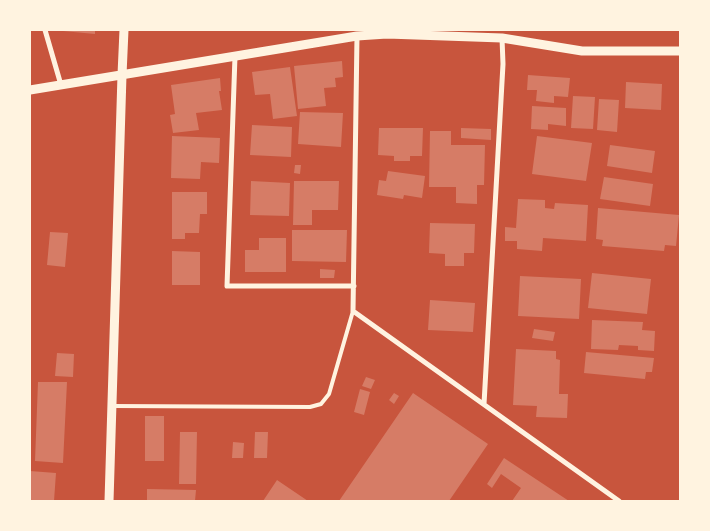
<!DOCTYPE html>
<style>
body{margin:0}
#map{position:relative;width:710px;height:531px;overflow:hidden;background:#c8553d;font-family:Ubuntu,sans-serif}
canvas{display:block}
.frame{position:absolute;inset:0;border:31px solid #fff3e0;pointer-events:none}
</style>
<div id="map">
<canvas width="710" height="531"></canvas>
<div class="frame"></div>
</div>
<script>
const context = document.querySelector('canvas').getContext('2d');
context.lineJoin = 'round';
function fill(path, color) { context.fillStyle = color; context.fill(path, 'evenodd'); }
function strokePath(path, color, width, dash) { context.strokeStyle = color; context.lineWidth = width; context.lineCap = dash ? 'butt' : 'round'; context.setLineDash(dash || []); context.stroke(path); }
fill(new Path2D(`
 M63,30H95V34L63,31Z
 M342,61L343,77L335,78L336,87L324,88L326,106L298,109L294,66Z
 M290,67L297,116L273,119L270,94L255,95L252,72Z
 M528,75L570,78L568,97L554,96V103L536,101L537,90H527Z
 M220,78L221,91H219L222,110L196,113L199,130L173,133L170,115L175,114L171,85Z
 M626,82L662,84L661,110L625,108Z
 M573,96L595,97L593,129L571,128Z
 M599,99L619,100L617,132L597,130Z
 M532,106L566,108V126L548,124V130L531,129Z
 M300,112L343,113L341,147L298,144Z
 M252,125L292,127L291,157L250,155Z
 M379,128H423L422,156H410V161H394V156L378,155Z
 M461,128L491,129V140L461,138Z
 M430,131H451V145H485L484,185H477V204L456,203V187H429Z
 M172,136L220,138L219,163L201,162L200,179L171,178Z
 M537,136L592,143L586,181L532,174Z
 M610,145L655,151L652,173L607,166Z
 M295,165H301L300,174L294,173Z
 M388,171L425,176L422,198L404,195L403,199L377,195L379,180L386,181Z
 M604,177L653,184L650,206L600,199Z
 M251,181L290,183L289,216L250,215Z
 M294,181H339L338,210H312V225H293Z
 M172,192H207V214H200L199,233H185V239H172Z
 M518,199L545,200V208L554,209L555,203L588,205L586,241L543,238L542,251L517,249V241H505V227L516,228Z
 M598,208L679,215L676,246L665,245L664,251L602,246L603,240L596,239Z
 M430,223L475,224L474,253H464V266H445V254L429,253Z
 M292,230H347L346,262L292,261Z
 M50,232L68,233L65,267L47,265Z
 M259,238H286V272H245V250H259Z
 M172,251L200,252V285H172Z
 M320,269L335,270L334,278H320Z
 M592,273L651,279L647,314L588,308Z
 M520,276L581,279L579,319L518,316Z
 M430,300L475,303L473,332L428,330Z
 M592,320L643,322L642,330L655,331L654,351L638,350V346L619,345L618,350L591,349Z
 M534,329L555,332L553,341L532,338Z
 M516,349L556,351V359L560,360L559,394H568L567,418L536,417L537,406L513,405Z
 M586,352L654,358L652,372H646L645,379L584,373Z
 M57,353L74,354L73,377L55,376Z
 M366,377L375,380L371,389L362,386Z
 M38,382H67L63,463L35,461Z
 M360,389L370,392L364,415L354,412Z
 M394,393L399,396L394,404L389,400Z
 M413,393L488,444L449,501H339Z
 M145,416H164V461H145Z
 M180,432H197L196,484H179Z
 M255,432H268L267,458H254Z
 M233,442L244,443L243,458H232Z
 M504,458L569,501H512L521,488L501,474L492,488L487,484Z
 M30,471L56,473L54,501H30Z
 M277,480L308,501H263Z
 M147,489L196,490L195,501H147Z`), '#d67c66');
strokePath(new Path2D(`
 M112,406L310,407L321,404L329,394L353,311`), '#fff3e0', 4);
strokePath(new Path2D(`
 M45,30L61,85
 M357,36L353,311L619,501
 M235,56L227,286H354
 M484,404L503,64L502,38`), '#fff3e0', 5);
strokePath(new Path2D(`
 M30,90L357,36L387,34L502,38L582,51H680
 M109,501L122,75L124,30`), '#fff3e0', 9);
</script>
